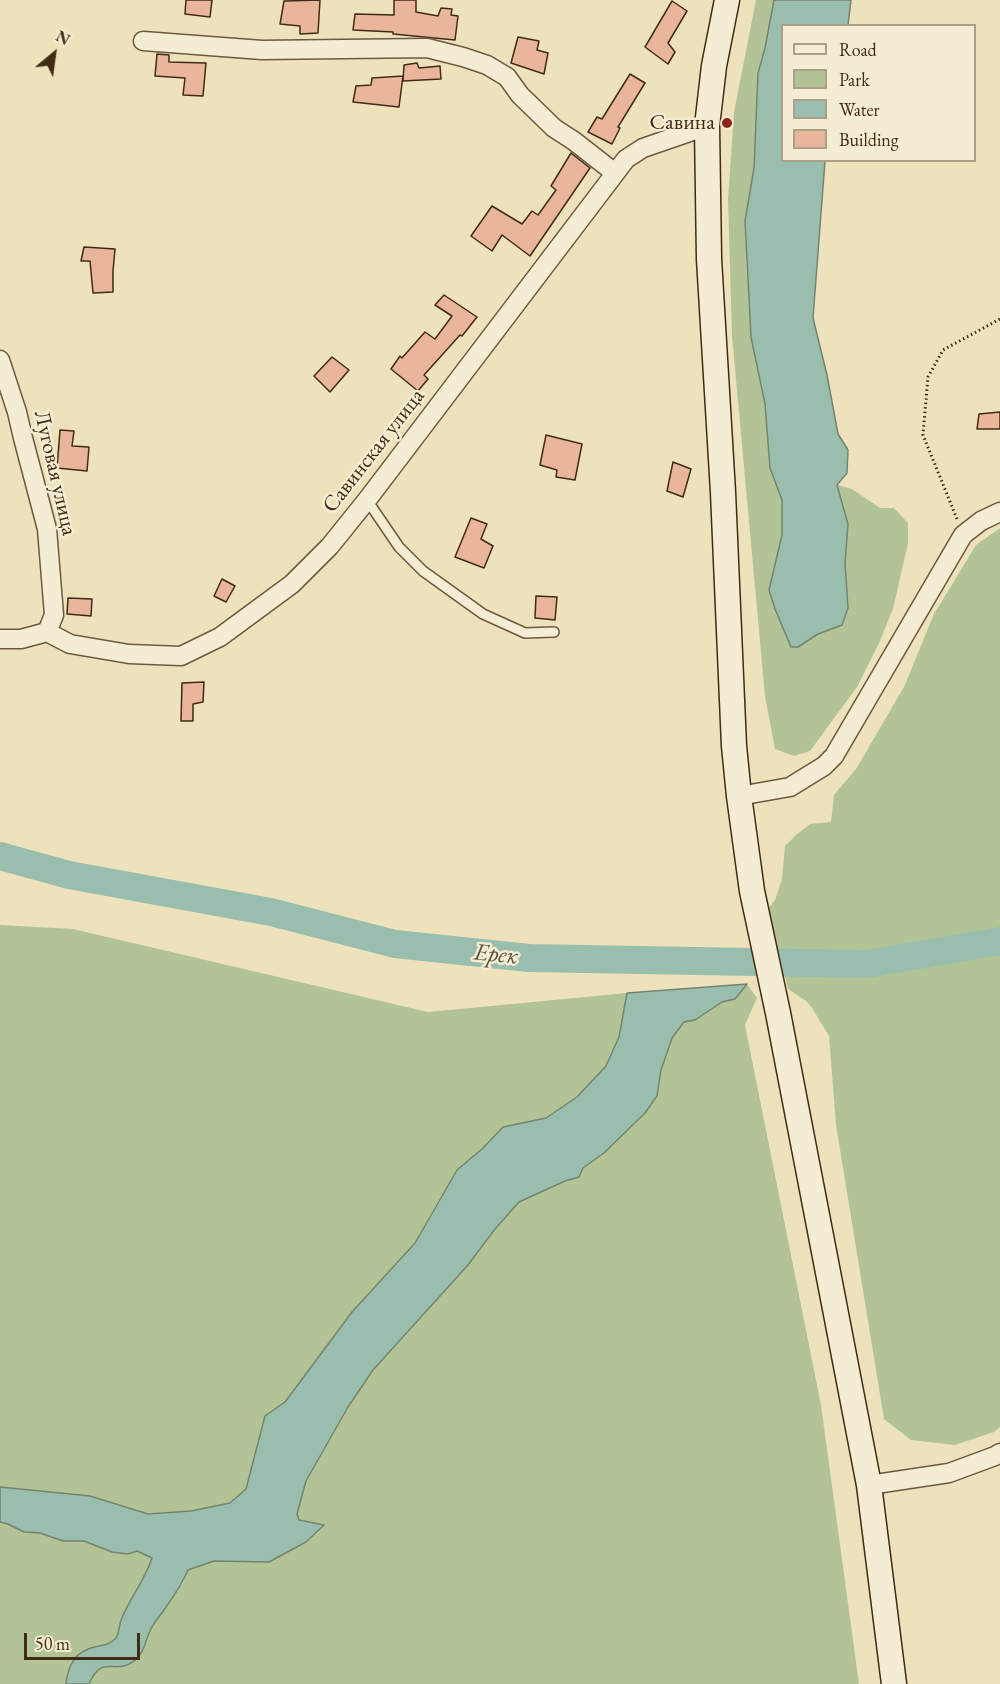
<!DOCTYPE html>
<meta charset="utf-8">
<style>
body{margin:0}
#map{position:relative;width:1000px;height:1684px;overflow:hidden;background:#eee2bc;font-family:"EB Garamond",serif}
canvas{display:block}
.legend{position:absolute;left:781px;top:24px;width:195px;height:138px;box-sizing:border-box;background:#f4ecd3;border:2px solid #ac9f87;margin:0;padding:8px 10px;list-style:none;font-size:18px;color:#412b15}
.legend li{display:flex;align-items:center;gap:12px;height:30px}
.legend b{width:30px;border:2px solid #ac9f87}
.north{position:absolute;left:24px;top:24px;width:60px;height:60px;-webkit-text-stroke:4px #f4ecd3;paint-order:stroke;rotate:29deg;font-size:16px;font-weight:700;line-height:24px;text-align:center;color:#412b15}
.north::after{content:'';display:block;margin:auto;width:21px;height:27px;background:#412b15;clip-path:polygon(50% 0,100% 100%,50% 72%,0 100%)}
.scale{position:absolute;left:24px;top:1633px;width:116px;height:27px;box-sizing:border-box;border:3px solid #412b15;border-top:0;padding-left:8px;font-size:18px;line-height:21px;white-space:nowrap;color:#412b15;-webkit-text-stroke:4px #f4ecd3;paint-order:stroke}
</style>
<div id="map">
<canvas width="1000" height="1684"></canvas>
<ul class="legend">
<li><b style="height:8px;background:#f4ecd3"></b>Road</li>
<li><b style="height:16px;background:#b2c496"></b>Park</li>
<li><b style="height:16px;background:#9abead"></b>Water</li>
<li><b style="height:16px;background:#e9b59b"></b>Building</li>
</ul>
<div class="north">N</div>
<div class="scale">50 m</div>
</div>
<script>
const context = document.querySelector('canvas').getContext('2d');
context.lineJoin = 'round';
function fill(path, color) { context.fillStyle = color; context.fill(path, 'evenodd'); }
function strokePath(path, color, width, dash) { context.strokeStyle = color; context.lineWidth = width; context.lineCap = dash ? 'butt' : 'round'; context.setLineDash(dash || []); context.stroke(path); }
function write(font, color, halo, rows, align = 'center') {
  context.font = font + ' "EB Garamond",serif'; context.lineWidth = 5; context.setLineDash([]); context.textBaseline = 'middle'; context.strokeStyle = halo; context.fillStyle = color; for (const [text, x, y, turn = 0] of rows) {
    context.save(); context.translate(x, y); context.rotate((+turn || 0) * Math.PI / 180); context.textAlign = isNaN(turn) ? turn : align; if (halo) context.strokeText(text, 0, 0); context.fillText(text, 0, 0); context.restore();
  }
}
fill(new Path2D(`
 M756,0H774L765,48L758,73L754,168L745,221L747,277L765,404L770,468L782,499V535L769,590L798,647L818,634L842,625L848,608L845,563L848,524L837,485L852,489L880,508H894L908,523V543L893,609L879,643L857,687L810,751L794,756L775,749L765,696L732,336L728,200L734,112Z
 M1000,528V1427L994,1432L955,1445L911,1440L884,1419L836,1125L829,1036L812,1008L806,1001L788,989L768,909L775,900L782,879L785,846L796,835L810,824L831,822L834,795L856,769L904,687L934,614L976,545Z
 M0,925L73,929L428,1012L627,993L619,1037L606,1066L577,1097L546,1118L503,1127L441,1196L415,1243L352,1312L285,1402L265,1416L246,1489L230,1503L191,1511L148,1514L90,1496L0,1487Z
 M747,984L757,998L745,1025L821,1405L859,1684H89C97,1665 104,1666 123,1667L142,1653L151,1628L183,1583L188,1570L214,1561L269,1562L306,1542L323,1525L299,1520L297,1514L306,1481L348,1407L373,1370L468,1265L495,1229L519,1202L565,1181L579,1177L582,1168L604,1153L645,1113L657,1096L661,1070L672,1038L685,1022L695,1020L722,1002L735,999Z
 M0,1522L8,1524L24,1532L40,1533L63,1541H84L112,1552L127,1554L137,1551L152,1558L147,1572L121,1620L117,1636L108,1644L84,1650L67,1674L66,1684H0Z`), '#b2c496');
const water = new Path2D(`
 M774,0H851L848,25L782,26V160L825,161L813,318L827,375L838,434L848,450L847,473L837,485L848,524L845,563L848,608L842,625L818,634L798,647H791L775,609L769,590L782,535V500L770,468L765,404L751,337L745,221L754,168L758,73L765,48Z
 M747,984L735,999L722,1002L695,1020L684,1022L672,1038L661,1070L657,1096L645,1113L604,1153L583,1168L579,1177L565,1181L519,1202L495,1229L468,1265L373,1370L348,1407L306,1481L297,1514L299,1520L324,1525L306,1542L269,1562L214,1561L188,1570C182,1585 173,1597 164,1610C160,1616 154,1622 151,1629C145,1640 145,1653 134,1661C115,1676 102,1653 89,1684H66C67,1671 73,1655 86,1650C96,1645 108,1647 116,1638C119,1633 119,1626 121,1620C129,1599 145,1580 152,1558L137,1551L128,1554L112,1552L84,1541H63L40,1533L24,1532L8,1524L0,1522V1487L90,1496L148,1514L191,1511L230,1503L246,1489L265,1416L285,1402L352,1312L415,1243L457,1170L482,1149L503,1127L546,1118L577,1097L606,1066L619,1037L627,993Z`);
fill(water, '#9abead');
strokePath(water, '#768370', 1.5);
strokePath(new Path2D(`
 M0,856L69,875L271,912L395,944L529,958L867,964L1000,941`), '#9abead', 28);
const building = new Path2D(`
 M186,0H212L210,17L185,14Z
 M320,0L318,33L300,34V26L280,24L284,1Z
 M394,0H416V12L438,16L441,8L452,9L451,15L458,16L455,40L393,34V32L353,30L355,14L394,15Z
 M672,1L687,11L668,43L675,52L668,64L645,47Z
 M518,37L539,41L537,50L548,53L544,74L511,63Z
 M157,54L169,55V62L206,63L203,96L183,95L185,78L155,76Z
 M417,63L419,68L440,66L441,79L403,81L404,65Z
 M630,74L645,83L618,127L620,128L612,144L588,132L597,117L602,119Z
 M403,76L399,107L353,102L356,86L371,85L372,78Z
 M571,153L590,168L530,256L502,235L492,251L471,236L492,206L522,224L532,211L538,215L556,190L551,186Z
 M84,247L115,249L113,271V292L93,293L90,261H81Z
 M444,295L477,317L462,336L460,335L424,375L428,379L418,391L391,369L400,356L402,358L425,332L435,339L452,316L435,305Z
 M332,357L349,370L330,392L314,376Z
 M1000,412V429H977L979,414Z
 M60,430L74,431L72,446L89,447L87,471L57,468Z
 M546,435L582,444L575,480L556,477L557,470L540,465Z
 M673,462L691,469L683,497L667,491Z
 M471,518L487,524L481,539L493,546L484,568L455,557Z
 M222,579L235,586L226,602L214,596Z
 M536,596L557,597L555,620L535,618Z
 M68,598L92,599L91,616L67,614Z
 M204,682L203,702L193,704V721H181L182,683Z`);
fill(building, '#e9b59b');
strokePath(building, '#412b15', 1.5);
const lane = new Path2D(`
 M367,500L399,547L423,571L483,614L525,633L554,632`);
const street = new Path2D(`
 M143,41L262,50L427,48L463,57L487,65L507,77L520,95L554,128L574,141L615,173
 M0,360L17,412L23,438L47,529L54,615L47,632
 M0,639H21L47,632L70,644L129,654L181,656L220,637L292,584L330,546L367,500L626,159L643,148L707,126
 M739,796L790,787L824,766L834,756L963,535L981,521L1000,512
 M869,1485L949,1473L995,1456L1000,1453`);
const secondary = new Path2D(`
 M727,0L714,66L707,126L709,259L723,492L734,746L739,796L752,891L778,1013L869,1485L894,1684`);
strokePath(lane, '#6c593f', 12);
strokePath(street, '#6c593f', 21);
strokePath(secondary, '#412b15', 27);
strokePath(new Path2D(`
 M957,519L923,435L928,377L943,350L1000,319`), '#412b15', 3, [1.5, 3]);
strokePath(lane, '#f4ecd3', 9);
strokePath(street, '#f4ecd3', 18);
strokePath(secondary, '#f4ecd3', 24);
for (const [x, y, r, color] of [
 [727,123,6,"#8f2418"]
]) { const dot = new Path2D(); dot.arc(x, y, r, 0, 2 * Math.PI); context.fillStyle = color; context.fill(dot); strokePath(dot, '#f4ecd3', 2); }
write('22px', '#412b15', '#f4ecd3', [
 ["Савина",715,123]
], 'right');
write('22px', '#412b15', '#f4ecd3', [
 ["Савинская улица",374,451,-52],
 ["Луговая улица",55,473,77]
]);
write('italic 24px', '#57503b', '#f4ecd3', [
 ["Ерек",496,955,6]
]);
</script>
